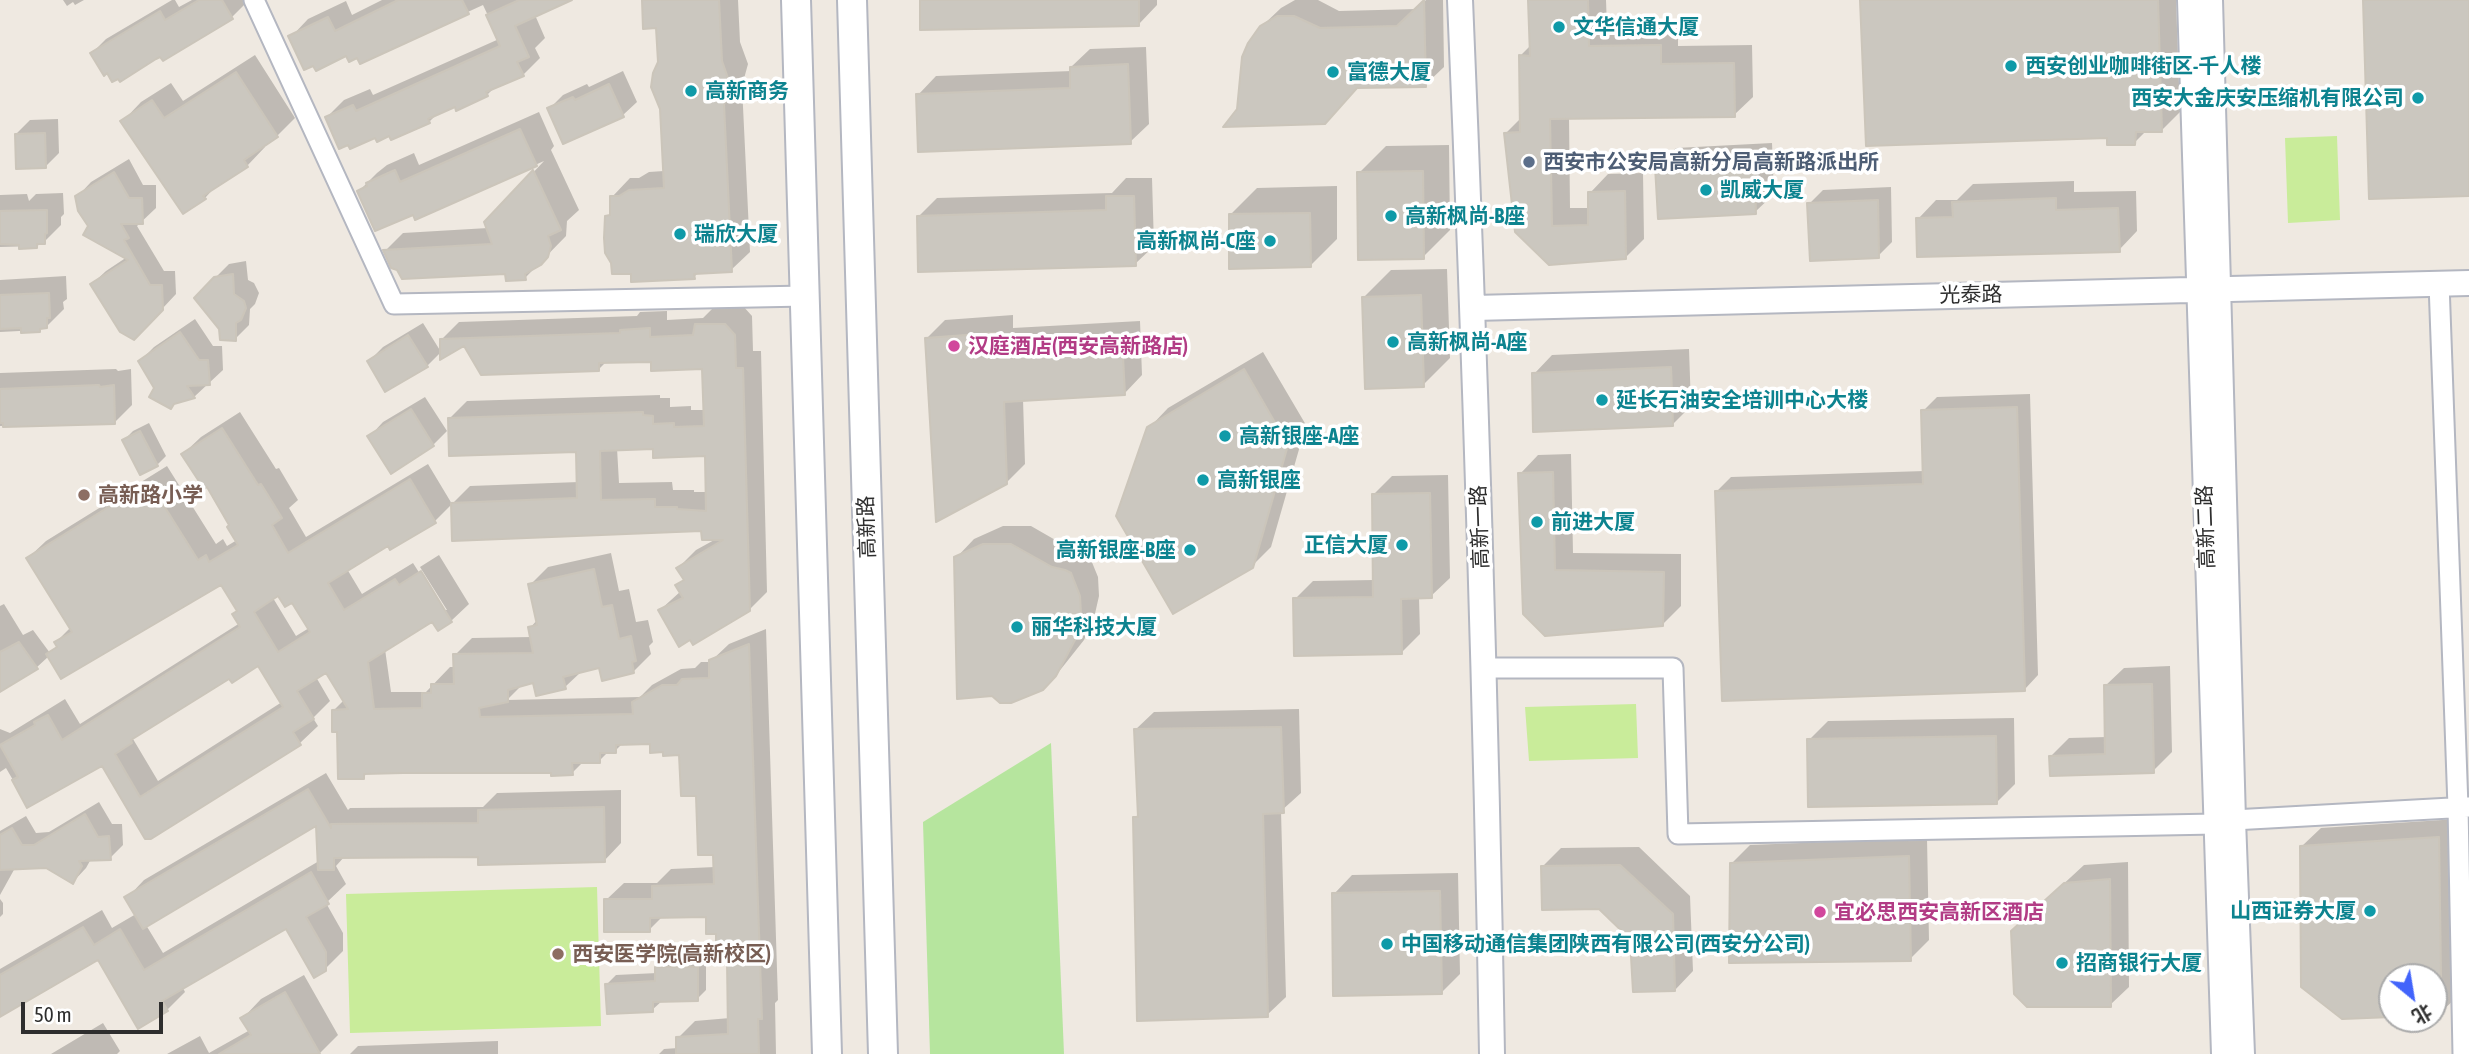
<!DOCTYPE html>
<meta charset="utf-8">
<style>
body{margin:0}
#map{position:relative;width:2469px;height:1054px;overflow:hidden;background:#efe9e1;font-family:"Asap Condensed","Noto Sans SC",sans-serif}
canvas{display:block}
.north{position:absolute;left:2378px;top:963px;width:70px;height:70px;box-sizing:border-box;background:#fff;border:2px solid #ababab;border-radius:50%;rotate:150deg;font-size:19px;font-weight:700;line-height:28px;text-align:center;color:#2e2e2e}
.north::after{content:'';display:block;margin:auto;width:24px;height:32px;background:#4264fb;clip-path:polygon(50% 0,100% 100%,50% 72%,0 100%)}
.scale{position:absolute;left:21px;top:1002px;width:142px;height:32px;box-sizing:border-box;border:4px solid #2e2e2e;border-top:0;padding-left:9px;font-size:21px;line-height:24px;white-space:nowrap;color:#2e2e2e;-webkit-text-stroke:5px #fff;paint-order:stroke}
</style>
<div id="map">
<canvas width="2469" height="1054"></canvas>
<div class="north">北</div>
<div class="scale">50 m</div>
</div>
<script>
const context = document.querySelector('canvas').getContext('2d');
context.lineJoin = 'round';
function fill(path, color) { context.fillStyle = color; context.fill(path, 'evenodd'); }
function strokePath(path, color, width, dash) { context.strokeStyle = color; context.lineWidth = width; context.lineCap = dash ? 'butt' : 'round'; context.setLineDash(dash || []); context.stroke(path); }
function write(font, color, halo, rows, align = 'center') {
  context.font = font + ' "Asap Condensed","Noto Sans SC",sans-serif'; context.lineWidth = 7; context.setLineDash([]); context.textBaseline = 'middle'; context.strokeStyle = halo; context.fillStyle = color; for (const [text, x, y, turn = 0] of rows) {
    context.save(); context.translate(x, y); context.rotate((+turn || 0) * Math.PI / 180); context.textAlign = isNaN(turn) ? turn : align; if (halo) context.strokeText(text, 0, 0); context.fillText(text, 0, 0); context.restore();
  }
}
fill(new Path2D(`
 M1051,743L1064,1054H930L923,822Z`), '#b6e59e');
fill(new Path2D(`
 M2337,136L2340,220L2288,223L2285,138Z
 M1636,704L1638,758L1529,761L1525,707Z
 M597,887L601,1026L350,1033L346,894Z`), '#c9ec9a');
fill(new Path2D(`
 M63,0H84L75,5L73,2L67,6Z
 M172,0H175L179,7L192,0H244L246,3L232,17L163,59L161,55L92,53L106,39Z
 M382,0H562L535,15L545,38L535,48L540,58L523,75L495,87L487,95L439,112L429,122L390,134L376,136L327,117L344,100L370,89L373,95L499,39L483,5L361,61L358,56L291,37L308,19L346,1L352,15Z
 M644,0H738L740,42L748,64L742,86L750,252L731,270L699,272L694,277L633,272L607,217L612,211V197L630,178H639L649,172L664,171L658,26Z
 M921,0H1157V5L1139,24Z
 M1295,0H1318L1339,11L1417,9L1426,0H1443L1444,67L1425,85L1358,86L1239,109L1261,27L1281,8Z
 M1530,0H1606L1607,28L1678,27V46L1752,45L1753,97L1734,115L1569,117L1570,208H1590V193L1608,174L1643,173L1644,239L1625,258L1550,263L1505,134L1522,117L1520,56L1531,45Z
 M1862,0H2176L2180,112L2162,130H2147L2134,143L2109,136Z
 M1146,47L1149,124L1130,142L918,95L936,76L1072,71L1071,67L1090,49Z
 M255,55L295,118L277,136L264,145L265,147L247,166L217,185L205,198L123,121L141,102L171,83L183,101Z
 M623,71L637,102L623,115L549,109L563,95L587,84L589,87Z
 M539,112L554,146L551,150L579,210L567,221L566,236L525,278L507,272L385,251L403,233L488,228L486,223L544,161L416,218L414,212L359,191L377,173L387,165L414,153L419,165Z
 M58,119L59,153L45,167L16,134L30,120Z
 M1772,143L1774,194L1755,212L1657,167L1676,148Z
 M1449,145L1450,230L1423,257L1359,173L1386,146Z
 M129,159L143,185H156V208L137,226L164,271H175L176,294L148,324L92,284L106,271L127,257L90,226L77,197L91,182Z
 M1126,178H1152L1154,246L1135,264L919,216L937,198L1112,193Z
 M2074,181V192L2136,191L2137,231L2119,250L1918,219L1936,200H1957L1973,184Z
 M1337,186V239L1310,266L1230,215L1257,188Z
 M1891,187L1892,242L1878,256L1809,204L1823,190Z
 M63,193L64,214L61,217V225L44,242L37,246L0,247V195L27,194L29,201L36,194Z
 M246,261L248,280L254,283L259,293L255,304L250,309L249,325L235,339L215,278L229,264Z
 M1447,269L1450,358L1423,385L1364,297L1391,270Z
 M66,276L67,299L63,302L64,309L46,327L39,330L0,332V280Z
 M743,306L752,316L753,351H761L767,592L749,610H660L681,591L678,585L685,578L678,568L696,550L716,539L703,529L452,504L470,486L579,482L578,450L449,419L467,401L660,395V398H670V407L691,406V410H705L704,368L652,360L607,361L599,369L441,340L459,322L637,316L640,312L667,311V320L703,318L714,307ZM655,447L707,454L708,492H694V490H673L672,482L619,483L617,448Z
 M1013,315V328L1140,321L1142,375L1124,394L1023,399L1025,464L1006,483L927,338L945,320Z
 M195,319L213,346H222L223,370L194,397L176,402L156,388L140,361L154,347Z
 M423,323L441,352L427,366L369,361L383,347Z
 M1689,349L1691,406L1673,424L1534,374L1552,355Z
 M1263,352L1306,425L1271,547L1252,566L1149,428L1168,408Z
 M116,369L118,371L131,369L132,405L115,422L0,426V373Z
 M2030,394L2038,675L2025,689L1717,491L1731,477L1925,471L1923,411L1937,397Z
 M425,397L447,431L433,445L370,436L383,422Z
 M240,412L276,469L279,468L298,500L289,508L306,537L428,464L452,504L435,521L388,544L347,569L362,594L413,563L443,610H447L420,567L439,555L469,604L451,621L438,629L433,620L385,649L391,692H426L450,667H455V655L472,638L532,637L530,628L538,619L530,585L548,567L611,553L619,591L629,589L636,622L648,620L653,642L649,646L651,654L633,672L601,666L582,671L565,687L534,680L523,684L507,700L640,697L652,685L681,669L695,668L701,662H710L729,644L766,629L778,1000L775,1003L776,1054H659L664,1049L678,1048V1038L695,1021L730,1018L728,958L708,915L663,916L649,930L606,900L624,883H657L671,869L715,867L714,853L698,794L680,754L664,751L651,743H623L615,751H609L599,761H584L572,773L553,771L368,773L363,777L339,730L334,710L344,700L326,671L316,677L330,701L313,718L318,726L300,743L151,837L102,764L28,806L6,768L0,772V729L10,733L65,699L80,724L240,623L239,610L222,583L49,656L36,668L0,690V606L4,604L23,635L33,630L50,653L58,645L56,642L71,627L28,558L46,541L167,466L216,544L223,539L227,546L237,540L231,525L207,485L183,454L201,437ZM279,594L292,600L309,628L296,636L273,598ZM258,664L282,702L158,781L133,739L140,732L230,677Z
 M149,423L166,456L157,465L124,440L133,431Z
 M1571,454L1573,553L1681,554V606L1662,625L1546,634L1520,474L1538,455Z
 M1448,475L1450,578L1431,596L1419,597L1420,634L1401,653L1295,599L1313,581L1374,580L1373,495L1392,476Z
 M1003,526H1031L1071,549L1089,555L1098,577L1099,596L1094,618L1084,640L1061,669L1042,688L992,694L956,558L974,539Z
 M2170,666L2172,752L2153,771L2051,756L2069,738L2107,737L2105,686L2124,668Z
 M1299,709L1301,793L1281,811L1286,997L1267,1015L1134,818L1140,813L1135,730L1154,712Z
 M2014,718L2015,784L1997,802L1809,740L1828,721Z
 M326,773L348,810L350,808L483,807L497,793L621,790V843L604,861L480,855L345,856L336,866L346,884L326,903L343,933V951L325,969L286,927L183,988L185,992L167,1010L98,957L0,1015V969L102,910L112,928L136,914L127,898L144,880ZM318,823L319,861L163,953L146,925Z
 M99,802L112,824H122L123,845L110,858L91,859L86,868L73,882L47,867L15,868L0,895V831L26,816L36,833L49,832Z
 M2457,819L2459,995L2440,1013L2434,1014V977H2392V1015L2302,846L2321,828Z
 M1927,838L1929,940L1910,959L1732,863L1750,845Z
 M1639,847L1690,896L1693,971L1675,990L1632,938L1600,907L1543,866L1561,848Z
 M2128,862L2129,987L2110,1005L2032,913L2084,865Z
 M1458,873L1460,974L1441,993L1334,894L1352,875Z
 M0,899L3,903V914L0,917Z
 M666,959H706V990L697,999L662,1001L652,1010L607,984L616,975L657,973V968Z
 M304,975L338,1035L319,1054H167L200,1036L209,1053L250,1030L243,1018L261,999Z
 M103,1023L120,1051L117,1054H51Z
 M498,1041V1054H350L358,1046Z`), '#0003');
const building = new Path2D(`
 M199,0H222L233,19L163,61L160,57L156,59L120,82L118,79L112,82L107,73L104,76L90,53L160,11L165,20Z
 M398,0H462L469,14L360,64L357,58L349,62L346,56L316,71L313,66L304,70L288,36L328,17L335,31Z
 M519,0H572L515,26L529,57L517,62L524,76L486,92L488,96L456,111L455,107L428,119L430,123L391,140L389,136L377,142L375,138L350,149L348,145L339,149L325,117L353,105L356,111L500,46L486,15Z
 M642,0H719L722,61L730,84L724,105L732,272L694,274L695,279L631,282V274H612L611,263L605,253L604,238L605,216L610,215V196H619L629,190L664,188L660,109L651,87L653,73L658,62L656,28L643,29Z
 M920,0H1139V26L920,30Z
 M1424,0L1426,87L1357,88L1325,124L1223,127L1237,109L1242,57L1248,43L1260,26L1277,16H1294L1320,28L1397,26Z
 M1528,0H1588L1589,46L1661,45V64L1734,63L1735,117L1550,119L1552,226L1588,225V192L1625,191L1626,259L1549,265L1515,232L1504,133L1520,132L1519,55L1530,56Z
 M1860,0H2158L2162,132H2136L2135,145H2107V138L1866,146Z
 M2363,0H2469V196L2369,199Z
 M1128,64L1131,144L918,152L916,94L1070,88V67Z
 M236,72L278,137L244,160L248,167L203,196L206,199L183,214L120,121L152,100L164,118Z
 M609,84L624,117L563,144L547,108L573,97L575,100Z
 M520,129L537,166L415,220L413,215L375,231L357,191L367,186L366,183L395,170L400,182Z
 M45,133L46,168L16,169L15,134Z
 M1754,161L1756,214L1658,219L1655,166Z
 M533,170L561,230L548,236L551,246L548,257L541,265L525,274L526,280L506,281L505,274L402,279L397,270L391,268L383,250L492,244L484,222Z
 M1423,171L1424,259L1358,260L1357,172Z
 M114,172L129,198H142L143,224H121L129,238L124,240L150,285H162L163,310L134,340L120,332L90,284L128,260L83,235L88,226L78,211L75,196Z
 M1106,196H1134L1136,266L918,272L917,216L1106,210Z
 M2056,198V210L2118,208L2120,252L1917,257L1916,218L1953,217L1952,202Z
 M1878,200L1879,258L1810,261L1807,203Z
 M47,210V233L45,234V244H37V248L19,249V245L0,244V211Z
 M1310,213L1311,267L1229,269V214Z
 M233,274L234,294L244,301L246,308L241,320L236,323V341L220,340L219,329L194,298L214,277Z
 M49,293L50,318H47V328L40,329V332L21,333V328L0,329V295Z
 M1421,295L1424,387L1365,389L1362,297Z
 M695,324H725L735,335L736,368H743L750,611L693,645L690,640L679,647L658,610L683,598L675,585L684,580L676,568L723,540H702L701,531L452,541L451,503L577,498L576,452L449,456L448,418L643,412V415L653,416V424L674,423V427L704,426L702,369L651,371V362L599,363V371L481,375L464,346L440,360V339L620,333V330L650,328V337L693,335ZM653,449V458L705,456L706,511L677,509V507H655V499L601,500L600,451Z
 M180,332L199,360H208L210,385L187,386L195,398L174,404L171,409L149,397L154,388L138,361Z
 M995,333V346L1122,339L1125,395L1004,402L1007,484L936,522L925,338Z
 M408,335L428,367L385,392L367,361Z
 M1671,367L1673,426L1533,432L1532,373Z
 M1244,369L1288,445L1253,568L1173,614L1116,516L1147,427Z
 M99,385L100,387L114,385L115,424L3,427V423H0V389Z
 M2017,407L2025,691L1722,701L1715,491L1923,484L1921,410Z
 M411,409L434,446L391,474L367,436Z
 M222,428L258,485L261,484L282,518L272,525L288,553L410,479L436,523L390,550L388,546L328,583L344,610L395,579L399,585L421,571L452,622L438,631L432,622L368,662L374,709L422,708V693H431V684H454L453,654L533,653L528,627L537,625L528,584L594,569L602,607L612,605L619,639L631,636L636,661L632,662L634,673L602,681L599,668L563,677L566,689L536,696L533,683L508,690V702L479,708L480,717L633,714L632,702L662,685H677L682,679L709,678V660L749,644L762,1019H758L759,1054H676V1037L728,1034L727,960H716V934H706V917L650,918V932H604V899H652V886L714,884L713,855H698L696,796H681L679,755L663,756V752L650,753V744L616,745V753H600V763H572L573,775L551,776V773H403L364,774V779H338L337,732H332V710L348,709L326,673L297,691L314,719L293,732L301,745L151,839H145L102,766L27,808L12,780L18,777L0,745L35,725L34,722L48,715L62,740L240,627L232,614L237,611L221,585L61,679L46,654L57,647L54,642L72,632L26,558L149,482L198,560L206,555L209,562L238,545L227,527L229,525L207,487L204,489L181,454ZM278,596L285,607L292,603L310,632L278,652L254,612ZM258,666L283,707L140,797L115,754L132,743L131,740L229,679L232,683Z
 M140,431L158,466L140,475L122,440Z
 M1553,472L1555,570L1664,572L1663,626L1545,636L1523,614L1518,473Z
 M1430,493L1432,598L1401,599L1402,654L1294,656L1293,598L1373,597L1372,494Z
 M983,544H1011L1052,567L1065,570L1071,573L1080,596L1081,615L1076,638L1056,676L1043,690L1011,703H1000L992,696L957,699L954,557Z
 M19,642L38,669L0,692V652Z
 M2152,684L2154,773L2050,776L2049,756L2105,754L2104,685Z
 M1281,727L1284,813L1263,814L1268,1017L1137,1021L1133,817H1138L1134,729Z
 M1996,736L1997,804L1808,807L1807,739Z
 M308,789L331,828V824L478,823V810L604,807L605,862L478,865V857L334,858V870H318L316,826L143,929L124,897Z
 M85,814L98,837L109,836L111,860L79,861L82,866L73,884L46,868L0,870V835L12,828L22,845H34Z
 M2439,837L2441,977H2392V1017L2342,1019L2301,987L2300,846Z
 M1909,856L1911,961L1729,963L1730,863Z
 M1620,865L1673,914L1675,991L1633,992L1630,939L1599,909L1542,910L1541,866Z
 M311,872L329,904L306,917L326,952V971L314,978L286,929L162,1001L168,1011L138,1029L98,960L0,1017V975L83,927L94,945L120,929L144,970Z
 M2110,879L2111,1007H2027L2014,994L2011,931L2064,883Z
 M1440,891L1442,994L1333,996L1332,893Z
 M655,967H698V1001L653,1002V1012L607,1014L605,984L655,981Z
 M285,992L320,1054H219L251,1035L240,1018Z`);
fill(building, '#cbc7bf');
strokePath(building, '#cbc5ba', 2);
const minor = new Path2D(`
 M254,0L394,304L806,296
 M2439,283L2458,807L2463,1054
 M1485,668H1673L1678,834L2216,824L2233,820L2469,807`);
const tertiary = new Path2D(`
 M1460,0C1475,351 1486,702 1492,1054
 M2190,0L2224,1054
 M2210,0L2233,820L2242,1054
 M1474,308L2469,283`);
const secondary = new Path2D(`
 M796,0L827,1054
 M852,0L883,1054`);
strokePath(minor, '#b4b7c1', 23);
strokePath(tertiary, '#b4b7c1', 28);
strokePath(secondary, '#b4b7c1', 32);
strokePath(minor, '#fff', 19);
strokePath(tertiary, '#fff', 24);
strokePath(secondary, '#fff', 28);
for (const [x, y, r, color] of [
 [1559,27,7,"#0f9aa8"],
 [2011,66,7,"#0f9aa8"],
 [1333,72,7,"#0f9aa8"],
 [691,91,7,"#0f9aa8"],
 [2418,98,7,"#0f9aa8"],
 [1529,162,7,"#5c6f8a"],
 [1706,190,7,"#0f9aa8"],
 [1391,216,7,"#0f9aa8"],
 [680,234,7,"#0f9aa8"],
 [1270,241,7,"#0f9aa8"],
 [1393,342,7,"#0f9aa8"],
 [954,346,7,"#d1479c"],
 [1602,400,7,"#0f9aa8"],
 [1225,436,7,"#0f9aa8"],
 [1203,480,7,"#0f9aa8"],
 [84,495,7,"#8d6e63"],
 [1537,522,7,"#0f9aa8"],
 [1402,545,7,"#0f9aa8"],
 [1190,550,7,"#0f9aa8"],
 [1017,627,7,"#0f9aa8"],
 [2370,911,7,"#0f9aa8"],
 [1820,912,7,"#d1479c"],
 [1387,944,7,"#0f9aa8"],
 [558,954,7,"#8d6e63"],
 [2062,963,7,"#0f9aa8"]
]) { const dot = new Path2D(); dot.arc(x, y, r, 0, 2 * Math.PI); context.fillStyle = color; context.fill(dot); strokePath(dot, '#fff', 2.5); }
write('bold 21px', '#0d838f', '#fff', [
 ["文华信通大厦",1573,27],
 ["西安创业咖啡街区-千人楼",2025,66],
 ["富德大厦",1347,72],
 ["高新商务",705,91],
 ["西安大金庆安压缩机有限公司",2404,98,"right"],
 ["凯威大厦",1720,190],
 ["高新枫尚-B座",1405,216],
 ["瑞欣大厦",694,234],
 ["高新枫尚-C座",1256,241,"right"],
 ["高新枫尚-A座",1407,342],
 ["延长石油安全培训中心大楼",1616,400],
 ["高新银座-A座",1239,436],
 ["高新银座",1217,480],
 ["前进大厦",1551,522],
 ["正信大厦",1388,545,"right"],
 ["高新银座-B座",1176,550,"right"],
 ["丽华科技大厦",1031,627],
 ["山西证券大厦",2356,911,"right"],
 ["中国移动通信集团陕西有限公司(西安分公司)",1401,944],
 ["招商银行大厦",2076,963]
], 'left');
write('bold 21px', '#4e5e75', '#fff', [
 ["西安市公安局高新分局高新路派出所",1543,162]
], 'left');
write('21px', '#2e2e2e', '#fff', [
 ["光泰路",1971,295,-1],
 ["高新路",867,527,-92],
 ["高新一路",1480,527,-92],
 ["高新二路",2206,527,-92]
]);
write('bold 21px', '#b23c85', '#fff', [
 ["汉庭酒店(西安高新路店)",968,346],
 ["宜必思西安高新区酒店",1834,912]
], 'left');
write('bold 21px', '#785e54', '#fff', [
 ["高新路小学",98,495],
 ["西安医学院(高新校区)",572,954]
], 'left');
</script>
